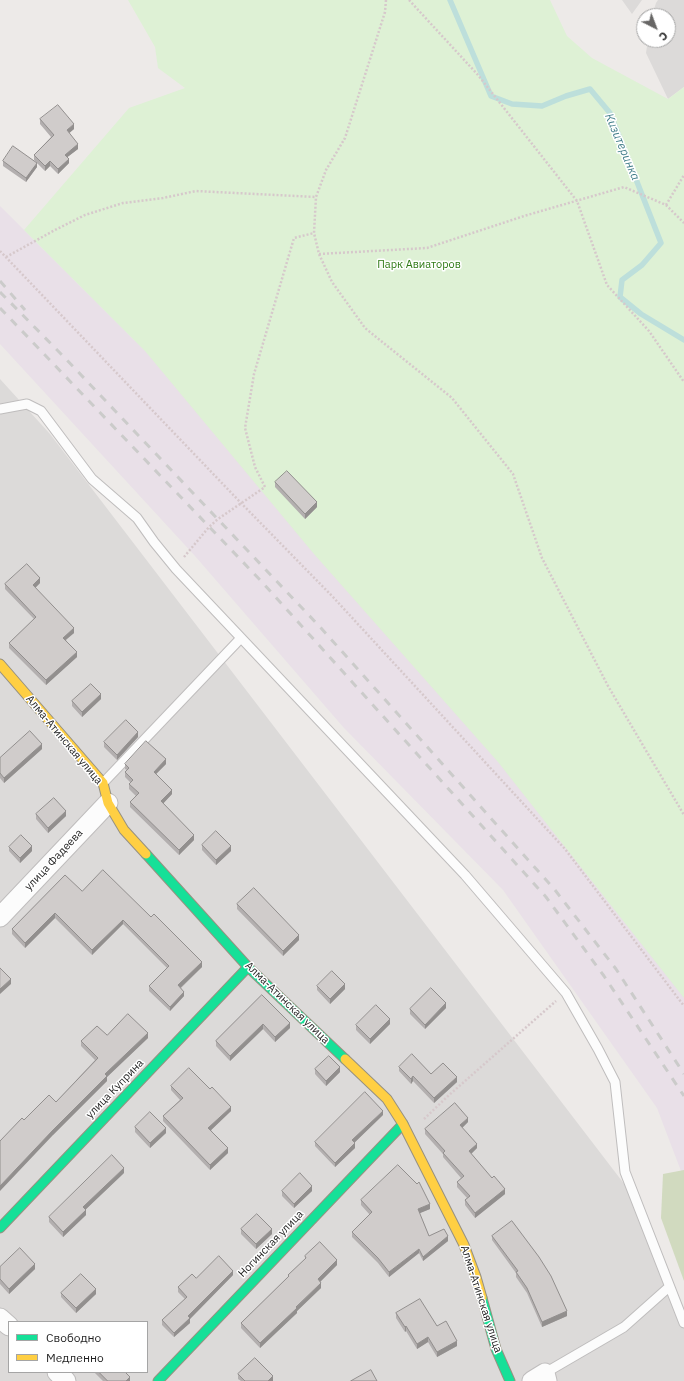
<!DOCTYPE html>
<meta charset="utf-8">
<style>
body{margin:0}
#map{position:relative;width:684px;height:1381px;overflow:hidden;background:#edeae8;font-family:"IBM Plex Sans",sans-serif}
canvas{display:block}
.legend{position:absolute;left:8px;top:1321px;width:140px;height:52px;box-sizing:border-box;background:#fff;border:1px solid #a5a5a5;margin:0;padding:5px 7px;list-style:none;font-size:12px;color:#1f1f1f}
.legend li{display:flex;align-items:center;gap:8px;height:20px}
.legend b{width:20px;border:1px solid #a5a5a5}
.north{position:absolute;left:636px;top:8px;width:40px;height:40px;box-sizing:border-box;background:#fff;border:1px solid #a5a5a5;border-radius:50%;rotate:138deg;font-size:11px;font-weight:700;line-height:16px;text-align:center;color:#1f1f1f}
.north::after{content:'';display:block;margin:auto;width:14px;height:18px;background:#676665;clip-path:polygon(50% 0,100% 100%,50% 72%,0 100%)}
</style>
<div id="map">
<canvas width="684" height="1381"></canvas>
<ul class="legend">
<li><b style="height:5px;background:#16e098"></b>Свободно</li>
<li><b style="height:5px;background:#ffcf43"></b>Медленно</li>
</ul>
<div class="north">С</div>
</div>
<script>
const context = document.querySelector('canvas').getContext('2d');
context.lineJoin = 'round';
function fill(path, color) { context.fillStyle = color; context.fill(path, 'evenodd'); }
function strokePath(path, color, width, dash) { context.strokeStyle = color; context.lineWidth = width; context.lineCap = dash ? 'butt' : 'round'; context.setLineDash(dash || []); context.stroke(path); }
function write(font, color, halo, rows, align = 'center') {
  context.font = font + ' "IBM Plex Sans",sans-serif'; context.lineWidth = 3; context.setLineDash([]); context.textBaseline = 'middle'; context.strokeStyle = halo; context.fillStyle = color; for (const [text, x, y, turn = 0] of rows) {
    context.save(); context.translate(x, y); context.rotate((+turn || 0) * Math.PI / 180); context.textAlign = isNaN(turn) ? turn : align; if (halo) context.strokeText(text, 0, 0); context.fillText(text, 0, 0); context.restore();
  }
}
fill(new Path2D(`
 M622,0H642L632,14Z
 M658,0H684V87L668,99L646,53L648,40H668V16H652L656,3Z
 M0,379L50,434L638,1202L684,1317V1381H0ZM9,1322H147V1372H9Z`), '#dcdad9');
fill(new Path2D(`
 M0,206L287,492L684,950V1179L657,1108L503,890L344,728L195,556L0,344Z`), '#e9e0e8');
fill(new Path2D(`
 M684,1170V1281L661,1218L663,1174Z`), '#d1dabf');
fill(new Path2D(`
 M128,0H550L567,36L592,58L668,99L684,87V998L498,762L314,554L145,351L24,230L129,108L185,88L158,68L155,47Z`), '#def1d5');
strokePath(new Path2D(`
 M450,0L491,96L512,104L542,106L566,96L590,89L610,113L661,243L642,265L622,280L620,297L641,314L684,340`), '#bddfdb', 5.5);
const lane = new Path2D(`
 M0,409L27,404L41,411L92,479L137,518L154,542L176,569L465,875L566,993L598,1049L615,1082L625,1172L684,1323
 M103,783L241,638
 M545,1373L624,1327L669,1287`);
const street = new Path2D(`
 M0,917L108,803
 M0,1318L9,1326
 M57,1372L66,1381
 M532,1381L545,1373L547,1381`);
const fast = new Path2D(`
 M146,854L248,967L345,1059
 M0,1228L248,967
 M482,1298L496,1349L510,1381
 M158,1381L403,1124`);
const slow = new Path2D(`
 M0,664L103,783L108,803L124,830L146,854
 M345,1059L387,1099L403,1124L464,1245L476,1277L482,1298`);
strokePath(lane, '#bfbdbd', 11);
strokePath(street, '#bfbdbd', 21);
strokePath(fast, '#979181', 11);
strokePath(slow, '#979181', 11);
strokePath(new Path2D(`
 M386,0L385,12L345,138L326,170L316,197L314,233L319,254L332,282L365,328L452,398L513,474L542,558L608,686L684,815
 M409,0L478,75L577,201L607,285L649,331L684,382
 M666,205L684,175
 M0,251L241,503L333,597L565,849L684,1006
 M319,254L427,248L524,216L624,187L666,205L684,223
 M6,257L55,230L85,215L123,203L163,198L196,191L316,197
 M184,557L209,527L218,519L265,487L255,467L245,428L254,374L294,238L314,233
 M424,1119L448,1096L556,1001`), '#d6c8cb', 2.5, [2, 2]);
strokePath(lane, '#fcfcfc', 9);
strokePath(street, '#fcfcfc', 19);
strokePath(fast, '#16e098', 9);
strokePath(slow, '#ffcf43', 9);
strokePath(new Path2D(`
 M0,281L25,310
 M0,292L65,358L321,628L555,890L616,969L684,1074
 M0,308L262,582L546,897L604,976L684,1096`), '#cbcbca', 3, [8, 8]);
fill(new Path2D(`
 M40,119L74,129L69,133L78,149L67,157L69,163L58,174L50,166L45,171L34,160V155L51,137L40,124Z
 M3,161L37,167L26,182L3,166Z
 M275,482L317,507L305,519L275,487Z
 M40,583L35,588L74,633L66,640L77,657L46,685L9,648V643L34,619L5,589V584Z
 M101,699L82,717L72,706V701Z
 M138,737L117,760L104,747V742Z
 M42,749L4,783L0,778V758Z
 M125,764H166L156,774L172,794L163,803L194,840L179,855L130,807V802L136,796L129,789V784L131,783L125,777V772L127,770L125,769Z
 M36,814L66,816L48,833L36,819Z
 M202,845L231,851L216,865L202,850Z
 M9,847L32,851L20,863L9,851Z
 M82,891L151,917L202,967L181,988L184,996L170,1011L149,991V986L167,968L123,924L92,955L55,918L25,948L12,934V929Z
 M237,904L299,940L283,956L237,909Z
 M317,986L345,989L330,1004L317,990Z
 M262,995L290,1028L275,1042L263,1029L230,1061L216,1046V1041Z
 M446,1008L425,1029L410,1014V1009Z
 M390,1024L370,1044L356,1030V1025Z
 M107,1035L148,1038L107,1077V1081L53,1135L24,1120L56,1102L95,1060L81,1046V1041Z
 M399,1067L431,1074L457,1082L434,1103L413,1081L411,1084L399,1071Z
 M315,1069L340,1072L326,1086L315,1074Z
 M171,1086L231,1111L211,1130L228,1153L210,1170L163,1121V1116L180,1100L171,1090Z
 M383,1115L355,1142V1148L335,1167L315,1146V1142Z
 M468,1122L462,1128L477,1148L471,1154L505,1194L475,1218L465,1205V1200L467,1198L457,1187V1182L461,1178L443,1157V1154L425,1134V1129Z
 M135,1127L166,1133L150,1148L135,1132Z
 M124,1173L86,1209V1215L63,1237L49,1222V1217Z
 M282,1191H312L294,1208L282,1196Z
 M361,1200L430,1209L419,1213L429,1236L448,1241L423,1261L419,1253L389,1277L378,1263L352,1237V1232L370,1215L361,1205Z
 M241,1229L272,1234L256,1249L241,1234Z
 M492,1236L567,1316L542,1327L527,1293L516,1277V1273L492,1240Z
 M305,1256L337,1265L320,1282L321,1288L297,1311V1313L260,1348L241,1328V1323L288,1277V1275L305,1259Z
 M0,1267L35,1269L9,1294L0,1284Z
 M233,1275L190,1319V1323L174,1337L162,1325V1320L185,1299L178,1292V1287L196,1278Z
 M61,1293L96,1294L76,1313L61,1297Z
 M396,1313L437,1326L457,1346L437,1357L428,1342L417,1349L406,1331L405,1332L396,1318Z
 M94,1372H125L130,1381H103Z
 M238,1374L273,1381H241L238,1379Z`), '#b3afaf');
fill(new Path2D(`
 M74,124V129L67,135V130Z
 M78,144V149L65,159V155Z
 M69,159V163L58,174V169Z
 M50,161V166L45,171V166Z
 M37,163V167L26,182V178Z
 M317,502V507L305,519V514Z
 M40,578V583L33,590V585Z
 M74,628V633L63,642V638Z
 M77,652V657L46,685V680Z
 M101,694V699L82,717V712Z
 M138,732V737L117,760V755Z
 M42,744V749L4,783V778Z
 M166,759V764L154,776V772Z
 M172,790V794L161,806V801Z
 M66,811V816L48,833V828Z
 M194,835V840L179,855V850Z
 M32,846V851L20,863V858Z
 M231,846V851L216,865V860Z
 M55,913V918L25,948V943Z
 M123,920V924L92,955V950Z
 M299,935V940L283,956V951Z
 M202,962V967L178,990V985Z
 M11,979V984L0,994V989Z
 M345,984V989L330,1004V999Z
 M184,992V996L170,1011V1007Z
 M446,1003V1008L425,1029V1025Z
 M390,1019V1024L370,1044V1039Z
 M290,1023V1028L275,1042V1037Z
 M263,1024V1029L230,1061V1056Z
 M148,1033V1038L107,1077V1081L53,1135L0,1191V1186L105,1074Z
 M340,1067V1072L326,1086V1081Z
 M413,1076V1081L411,1084V1079Z
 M457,1077V1082L434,1103V1098Z
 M231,1107V1111L208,1133V1128Z
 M383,1111V1115L352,1145V1140Z
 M468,1118V1122L460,1130V1125Z
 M166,1128V1133L150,1148V1143Z
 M355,1143V1148L335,1167V1163Z
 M477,1144V1148L469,1156V1151Z
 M228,1148V1153L210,1170V1165Z
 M124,1168V1173L83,1212V1207Z
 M312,1186V1191L294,1208V1204Z
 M505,1189V1194L475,1218V1213Z
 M430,1204V1209L418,1214V1209Z
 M86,1210V1215L63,1237V1232Z
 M272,1229V1234L256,1249V1244Z
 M448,1236V1241L423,1261V1257Z
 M419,1249V1253L389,1277V1272Z
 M337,1260V1265L318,1284V1279Z
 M35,1264V1269L9,1294V1289Z
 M233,1271V1275L190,1319V1323L174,1337V1333L188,1316Z
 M321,1283V1288L297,1311V1313L260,1348V1343Z
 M96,1289V1294L76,1313V1308Z
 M567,1311V1316L542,1327V1322Z
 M406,1326V1331L405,1332V1327Z
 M428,1337V1342L417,1349V1344Z
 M457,1341V1346L437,1357V1352Z
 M273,1376V1381H268Z
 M130,1377V1381H126Z`), '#928f8e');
const building = new Path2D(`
 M58,105L74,124L67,130L78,144L65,155L69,159L58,169L50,161L45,166L34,155L54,135L40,119Z
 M13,146L37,163L26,178L3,161Z
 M287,471L317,502L305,514L275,482Z
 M27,564L40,578L33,585L74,628L63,638L77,652L46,680L9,643L36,617L5,584Z
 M91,684L101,694L82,712L72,701Z
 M126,720L138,732L117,755L104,742Z
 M30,731L42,744L4,778L0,773V758Z
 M146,741L166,759L154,772L172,790L161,801L194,835L179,850L130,802L139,793L129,784L133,780L125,772L129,768L125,764Z
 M54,798L66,811L48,828L36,814Z
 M216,831L231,846L216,860L202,845Z
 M21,835L32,846L20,858L9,847Z
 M103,870L151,917L154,914L202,962L178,985L184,992L170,1007L149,986L169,966L123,920L92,950L55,913L25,943L12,929L65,875L82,891Z
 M254,888L299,935L283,951L237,904Z
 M0,968L11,979L0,989Z
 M332,971L345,984L330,999L317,986Z
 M431,988L446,1003L425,1025L410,1009Z
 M262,995L290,1023L275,1037L263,1024L230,1056L216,1041Z
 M376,1005L390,1019L370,1039L356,1025Z
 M128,1014L148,1033L105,1074L107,1076L53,1130L0,1186V1141L22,1118L24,1120L49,1095L56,1102L98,1058L81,1041L97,1026L107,1035Z
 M412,1054L431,1074L443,1063L457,1077L434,1098L413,1076L411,1079L399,1067Z
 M329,1056L340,1067L326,1081L315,1069Z
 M189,1068L210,1089L212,1087L231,1107L208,1128L228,1148L210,1165L163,1116L183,1098L171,1086Z
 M365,1092L383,1111L352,1140L355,1143L335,1163L315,1142Z
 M455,1103L468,1118L460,1125L477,1144L469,1151L492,1178L494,1176L505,1189L475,1213L465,1200L470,1196L457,1182L464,1176L443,1153L445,1151L425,1129Z
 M150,1112L166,1128L150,1143L135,1127Z
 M112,1155L124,1168L83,1207L86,1210L63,1232L49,1217Z
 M398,1165L417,1184L419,1182L430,1204L418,1209L429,1236L444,1229L448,1236L423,1257L419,1249L389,1272L378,1258L352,1232L372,1212L361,1200Z
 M300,1173L312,1186L294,1204L282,1191Z
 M257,1214L272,1229L256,1244L241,1229Z
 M512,1221L539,1257L551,1276L567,1311L542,1322L527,1288L516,1272L518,1271L492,1236Z
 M320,1242L337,1260L318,1279L321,1283L296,1307L297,1308L260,1343L241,1323L289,1276L288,1275L306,1258L305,1256Z
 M20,1248L35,1264L9,1289L0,1279V1267Z
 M219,1256L233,1271L188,1316L190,1318L174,1333L162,1320L187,1297L178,1287L192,1274L196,1278Z
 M81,1274L96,1289L76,1308L61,1293Z
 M420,1299L437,1326L446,1321L457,1341L437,1352L428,1337L417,1344L406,1326L405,1327L396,1313Z
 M255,1358L273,1376L268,1381H245L238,1374Z
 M371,1370L377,1381H351Z
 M99,1372H125L130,1377L126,1381H108Z`);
fill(building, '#d0cccb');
strokePath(building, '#928f8e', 1);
write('11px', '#2c7812', '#fff', [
 ["Парк Авиаторов",419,265]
]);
write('11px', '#1f1f1f', '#fff', [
 ["Алма-Атинская улица",64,740,50],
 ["улица Фадеева",54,860,-47],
 ["Алма-Атинская улица",287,1003,44],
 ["улица Куприна",115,1089,-46],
 ["Ногинская улица",271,1244,-46],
 ["Алма-Атинская улица",481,1299,72]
]);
write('italic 12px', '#447f8b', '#fff', [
 ["Кизитеринка",622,147,67]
]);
</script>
